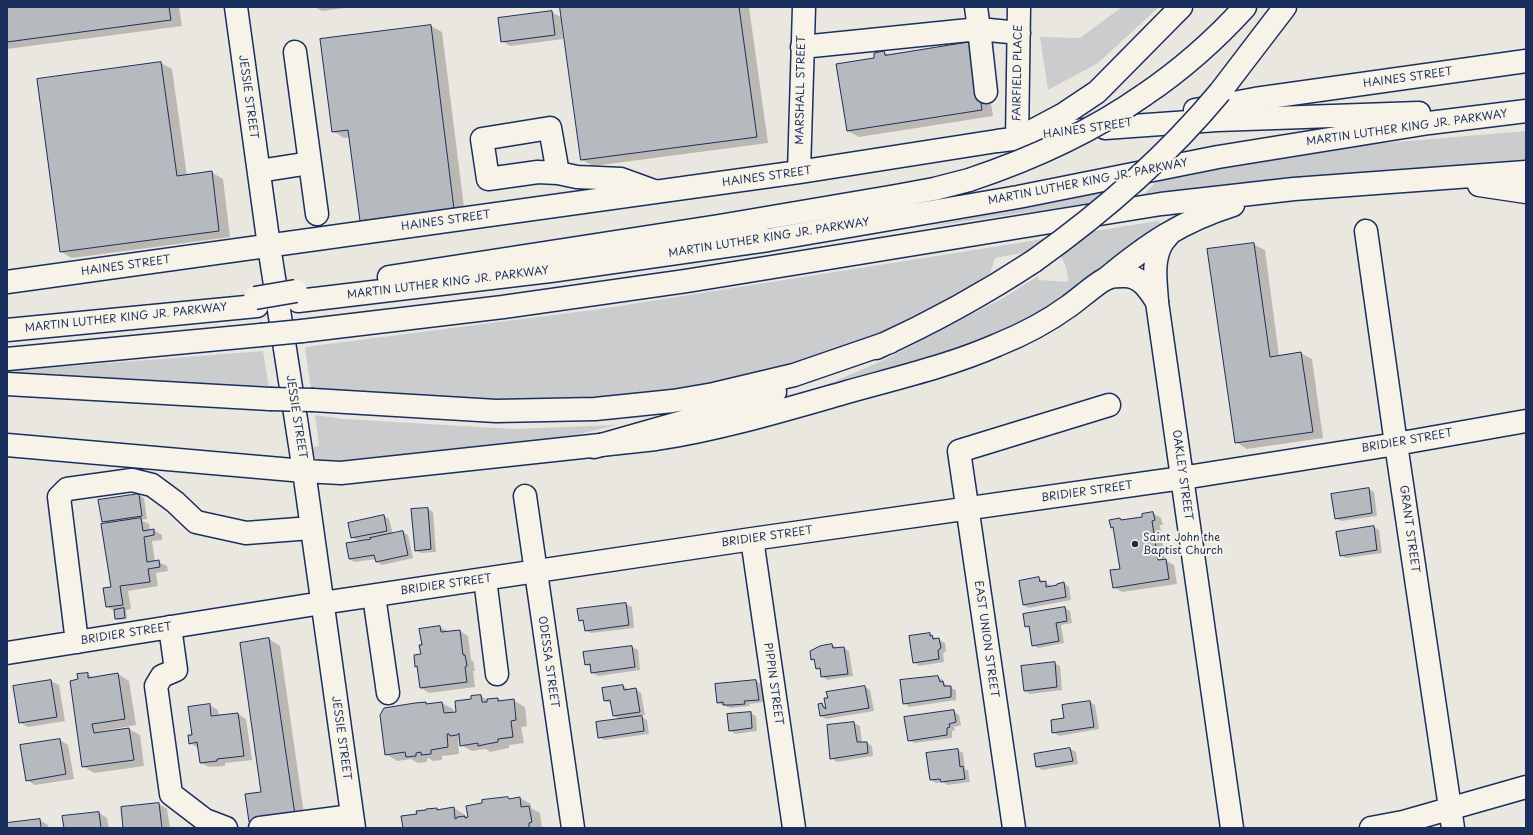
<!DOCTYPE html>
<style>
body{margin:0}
#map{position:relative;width:1533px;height:835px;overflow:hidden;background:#eae7e0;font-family:"Playpen Sans",sans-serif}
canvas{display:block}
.frame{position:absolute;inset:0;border:8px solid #1b2f5e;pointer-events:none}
</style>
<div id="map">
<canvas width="1533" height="835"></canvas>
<div class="frame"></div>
</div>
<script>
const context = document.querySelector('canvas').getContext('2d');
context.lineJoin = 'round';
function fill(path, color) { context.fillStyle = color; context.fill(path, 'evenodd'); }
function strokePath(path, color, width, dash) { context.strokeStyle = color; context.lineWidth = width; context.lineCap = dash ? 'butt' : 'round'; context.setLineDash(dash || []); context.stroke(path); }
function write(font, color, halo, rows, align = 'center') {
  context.font = font + ' "Playpen Sans",sans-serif'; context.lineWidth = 4; context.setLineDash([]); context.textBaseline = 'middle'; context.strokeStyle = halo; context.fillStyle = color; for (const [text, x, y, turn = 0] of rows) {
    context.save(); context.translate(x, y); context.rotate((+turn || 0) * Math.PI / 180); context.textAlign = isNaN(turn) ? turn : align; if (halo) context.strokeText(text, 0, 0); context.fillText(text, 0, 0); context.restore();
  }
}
fill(new Path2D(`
 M1122,7H1159L1098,63L1048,90L1040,37L1080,38Z
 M1526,131V163L1436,169L1144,194L1159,179L1349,146Z
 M1112,189L1097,202L920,228Z
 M1158,221L1160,223L1159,226L1129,249L1110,268L1001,339L857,379L821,387L882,361L1003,298L1038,276L1039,280L1068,282C1068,271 1065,263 1059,253L1035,247L1031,248V251L1028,252L995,258L989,277L972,288L890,330L830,354L715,386L560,404L311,390L305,347L600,309Z
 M263,351L269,387H232L7,375V371Z
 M315,415L344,419L513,429L617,425L555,440L384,465L319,461L315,457L313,447L319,446Z`), '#cbcccd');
fill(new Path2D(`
 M7,7H179L182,26L7,49Z
 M315,7H353L322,11Z
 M561,7H749L768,143L593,166L582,160L563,19H561L563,39L510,46L502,41L552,12L562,18Z
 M431,26L442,32L465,215L372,227L361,220L350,137L344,138L333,131Z
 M982,49L993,116L859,137L848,131L875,59L884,52L890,56Z
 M161,63L172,69L187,176L211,172L223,179L230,237L72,258L61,252Z
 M1253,244L1265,250L1279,356L1301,353L1312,359L1323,438L1247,449L1236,442Z
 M1369,489L1374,492L1377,516L1341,521L1336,518Z
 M139,495L144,498L147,519L141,520L149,524L150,531L154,530L162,535V540L152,541L155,562H159L167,566L168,571L156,573L158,586L128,591L131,609L126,610L127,619L118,620L116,619L115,611L107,607L112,588L108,524L103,521Z
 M428,509L433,512L436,552L421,553L416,550Z
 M1153,513L1161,518L1163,525H1160L1165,560L1174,565L1177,584L1122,592L1114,587L1121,569L1114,529L1111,527L1120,519L1123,521L1143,517Z
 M384,516L389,519L393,534L403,532L408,535L413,558L382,565L377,562L376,559L355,562L349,559L372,540L371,538L358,541L352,537Z
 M1373,527L1379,530L1382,553L1346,558L1341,555Z
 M1039,578L1051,586V587L1064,583L1069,587L1071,600L1029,608L1023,605Z
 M626,604L632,607L634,628L591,633L585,630V623L580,620L578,610Z
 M1065,608L1070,611L1072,623L1061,625L1064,643L1038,648L1033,645L1030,628L1026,626Z
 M440,627L449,632L460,631L468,636L471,660L473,661L475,671H473L475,687L429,693L421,688L418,667L416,666L422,655L423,646Z
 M929,634L945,643L946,651L943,653L944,662L919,666L914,662Z
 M269,639L280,646L305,821L261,828L250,821L263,793Z
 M832,645L838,648H844L849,651L853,676L827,680L822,676L821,671L817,668L816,661L812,659L820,647Z
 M632,647L638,650L640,670L598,676L592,673V668L586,664L584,653Z
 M1054,663L1060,666L1062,690L1030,694L1025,691Z
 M87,674L94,678L118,674L129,681L136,725L102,731L104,732L129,729L140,735L144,766L94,773L83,766L79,680Z
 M938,677L943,680L944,683L949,687L956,690V700L909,707L904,703Z
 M51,681L59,685L65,721L28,727L19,722Z
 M756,681L761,684L764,702L749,704L750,706L730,708L718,703Z
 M623,686L629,690L636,689L641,693L645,715L640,716L647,720L649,734L604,740L599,737L621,720L614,716L612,704L605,701Z
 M865,687L870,690L874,711L826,719L821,716V704L827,707Z
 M481,696L487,700L498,699L502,701L513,700L525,707L527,726L521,727L524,743L509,745V748L499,750L490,752L486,749L472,751L461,745V741L458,740L459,754L442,756V760L433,761L429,758L427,759V762L418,763L411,759L397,761L386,754L425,703L428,705L442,703L453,709L454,713H457L472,699Z
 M1090,702L1095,705L1099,729L1059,736L1053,732L1065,719Z
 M209,705L218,710L219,716L238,714L246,719L252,760L225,763V766L209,767L201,763L198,748L190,743Z
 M953,711L959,715L961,725L954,727L955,730L952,731V738L914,743L909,740Z
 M750,713L756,716L757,731L735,734L730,730Z
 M854,723L860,726L862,743H867L872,746L873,756L837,762L831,758Z
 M60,740L68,745L74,779L35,785L27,780Z
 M1070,749L1076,752L1078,764L1042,770L1037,767L1035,755Z
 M958,750L963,753L965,769L968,770L970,782L947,785L943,782L936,783L931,780Z
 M508,798L511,799L520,798L531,804V808L540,813L542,828H404L418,815L437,809L440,810L454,808L465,815L467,818Z
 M159,804L167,809L170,828H124Z
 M99,813L107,818L109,828H65Z
 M40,820L48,825L49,828H7V824Z`), '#0003');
const building = new Path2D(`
 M7,7H169L171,20L7,42Z
 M560,7H739L757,137L581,160Z
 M552,11L555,35L501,42L498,18Z
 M431,25L454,209L360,221L348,130L332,132L320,39Z
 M971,42L982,110L847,131L836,64L874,58V53L884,51L885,55Z
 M161,62L177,176L212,171L219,231L60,252L37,79Z
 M1254,243L1270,357L1301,352L1313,432L1235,443L1207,249Z
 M1369,488L1372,513L1335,519L1331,494Z
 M139,494L142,516L102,522L98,500Z
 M428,508L431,549L415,551L411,509Z
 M1153,512L1155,520L1152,521L1158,560L1166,559L1169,579L1113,588L1110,570L1120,569L1113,527L1111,528L1109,520L1120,518L1121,520L1142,517V514Z
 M384,515L387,531L351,538L348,523Z
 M141,518L143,531L154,529V535L144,537L147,562L159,560L160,567L148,569L150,582L120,586L123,605L106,607L103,588L111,587L101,524Z
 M1374,526L1377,550L1340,556L1336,532Z
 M403,531L408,555L376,562L374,555L349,559L346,543L371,539L370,538Z
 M1039,577L1040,582L1046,581V587L1057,585V584L1064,582L1066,597L1023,605L1019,581Z
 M626,603L629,625L585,631L583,620L579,621L577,609Z
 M1065,607L1067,621L1056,623L1059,641L1032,646L1029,626L1025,627L1023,614Z
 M124,608L125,618L115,619L114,610Z
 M440,626L441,632L460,630L463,655H465L467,666L465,667L467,682L420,688L417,666L415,667L414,655L421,654L419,645H422L419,629Z
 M930,633V636L932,635L933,639L939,638L941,648L938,650L939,659L913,663L909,636Z
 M269,638L295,815L249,822L245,794L261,792L240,643Z
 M832,644L833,648L844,647L848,674L821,677L820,668L816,669L814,659L811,660L810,651L820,646Z
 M632,646L635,667L591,673L590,664L585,665L583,652Z
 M1055,662L1057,687L1024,691L1021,666Z
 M88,673V678L118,673L125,719L92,724L94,733L129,728L134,760L82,767L70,681L78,679L77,674Z
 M938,676L940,682L943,681L944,686H951V697L903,704L900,680Z
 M51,680L57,717L19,723L13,686Z
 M756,680L759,700L744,701L745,704L732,705H723V702L717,703L715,684Z
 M623,685L624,690L636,688L640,712L613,716L610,700L604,701L602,688Z
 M865,686L869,708L820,716L818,704L822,703L823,707L826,709L824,698H828L826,692Z
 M481,695L482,702H487V699L498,698V701L514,699L516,720L511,721L513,737L498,739V742L487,744L478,746V743L460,746L459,733L457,735L450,736L449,734H447L448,747L431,750V754L421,755V752L416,753V756L406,757L405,752L385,755L380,715L384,708L415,703L426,702V704L442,702L444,713L456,712L455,701L471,699V696Z
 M1090,701L1094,727L1052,733L1051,720L1064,718L1062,705Z
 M210,704L211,716L238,713L244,756L217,759V761L200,763L197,742L189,744L188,735H192L188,707Z
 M954,710L956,722L949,724L950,727L947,728V735L908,741L904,717Z
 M751,712L752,728L729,731L727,714Z
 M642,716L644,731L598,738L596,722Z
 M854,722L857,742H867L868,753L830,759L827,725Z
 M60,739L66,774L26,781L20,745Z
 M1070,748L1073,761L1036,767L1034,754Z
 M958,749L960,767L963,766L965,779L941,782L940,779L930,780L926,753Z
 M508,797L509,799L520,797L521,807L529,806L532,822L529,823V828H403L401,816L417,814L416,811L426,810V809L437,808V810L454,807L455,819L457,818V817L465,816V818L468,817L466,806L482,803V800Z
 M159,803L162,828H123L121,807Z
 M99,812L101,828H64L62,816Z
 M40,819L41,828H7V823Z`);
fill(building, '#b6babf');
strokePath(building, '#1b2f5e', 1);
const minor = new Path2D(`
 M236,7L269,246L304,471L354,828
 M802,47L979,29L976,7
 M295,52L317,214
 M986,92L979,29L1019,33
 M1195,110L1255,99L1526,61
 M1017,139L1019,7
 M259,171L310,163
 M799,172L804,7
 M558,173L550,128L482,139L488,179L538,172L558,173L577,177L621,179L654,191
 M1366,231L1396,444L1453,828
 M7,282L799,172L997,141L1084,130
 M7,445L304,471L341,473L656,439C721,429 784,410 847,392C897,378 949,366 997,345C1022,335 1047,322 1069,306C1078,300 1100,280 1108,278C1112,276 1119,276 1123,276C1140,275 1149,289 1157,302L1232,828
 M525,496L573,828
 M752,539L794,828
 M485,579L497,674
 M374,596L388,693
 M170,627L176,670L162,676L156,686L171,794L205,820L226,828
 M77,642L59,497L67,489L132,480L152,485L175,502L196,522L246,533L311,528
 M7,653L322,603L752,539L1182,478L1396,444L1526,421
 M260,828L352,816
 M1014,828L959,451L1109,405
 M1371,828L1403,822L1526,787`);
const highway = new Path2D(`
 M1220,92L1285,7
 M1144,95C1181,70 1215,40 1245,7
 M1105,128L1217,120L1419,113
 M1017,139L1064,114L1097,92L1181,7
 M1479,185L1526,192
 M389,277L719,226L896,196L934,189L969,180
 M1107,278C1148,244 1182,221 1233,205
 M298,301L550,271L768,240L1018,197L1218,157L1429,123L1526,111
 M1157,302C1156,283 1152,262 1161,245C1163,241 1167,237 1170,233
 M7,330L257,306
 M302,331L503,307L686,281L1161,204L1294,189L1526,172
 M876,348C931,323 984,294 1034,261
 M7,359L261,335
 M7,384L270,399
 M313,400L496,411L595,409L673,401L714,394L794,375L890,342
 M594,447L731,408L775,392`);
strokePath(minor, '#1b2f5e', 25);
strokePath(highway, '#1b2f5e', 25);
strokePath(minor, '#f7f3e8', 22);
strokePath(highway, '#f7f3e8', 22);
const highwayBridge = new Path2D(`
 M969,180C1032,159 1090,133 1144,95
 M1034,261C1103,212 1166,157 1220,92
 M255,298L296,291
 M261,335L302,331
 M270,399L313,400`);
strokePath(highwayBridge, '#1b2f5e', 25, []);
strokePath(highwayBridge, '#f7f3e8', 22);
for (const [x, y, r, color] of [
 [1135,544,4,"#1b2f5e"]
]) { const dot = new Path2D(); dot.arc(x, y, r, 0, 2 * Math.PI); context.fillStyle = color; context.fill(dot); strokePath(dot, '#f7f3e8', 1.5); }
write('11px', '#1b2f5e', '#f7f3e8', [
 ["FAIRFIELD PLACE",1018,73,-89],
 ["HAINES STREET",1408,78,-8],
 ["MARSHALL STREET",801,90,-89],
 ["JESSIE STREET",248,97,82],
 ["MARTIN LUTHER KING JR. PARKWAY",1407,128,-8],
 ["HAINES STREET",1088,129,-8],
 ["HAINES STREET",767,177,-8],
 ["MARTIN LUTHER KING JR. PARKWAY",1088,182,-11],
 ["HAINES STREET",446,221,-8],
 ["MARTIN LUTHER KING JR. PARKWAY",769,238,-9],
 ["HAINES STREET",126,266,-8],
 ["MARTIN LUTHER KING JR. PARKWAY",448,283,-7],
 ["MARTIN LUTHER KING JR. PARKWAY",126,318,-6],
 ["JESSIE STREET",296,417,81],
 ["BRIDIER STREET",1407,441,-10],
 ["OAKLEY STREET",1182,475,82],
 ["BRIDIER STREET",1087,492,-8],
 ["GRANT STREET",1409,529,82],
 ["BRIDIER STREET",767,537,-8],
 ["BRIDIER STREET",446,585,-8],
 ["BRIDIER STREET",126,634,-9],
 ["EAST UNION STREET",986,639,82],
 ["ODESSA STREET",548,662,82],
 ["PIPPIN STREET",773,684,82],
 ["JESSIE STREET",341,738,82]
]);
write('11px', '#1b2f5e', '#f7f3e8', [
 ["Saint John the",1143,538],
 ["Baptist Church",1143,551]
], 'left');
</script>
